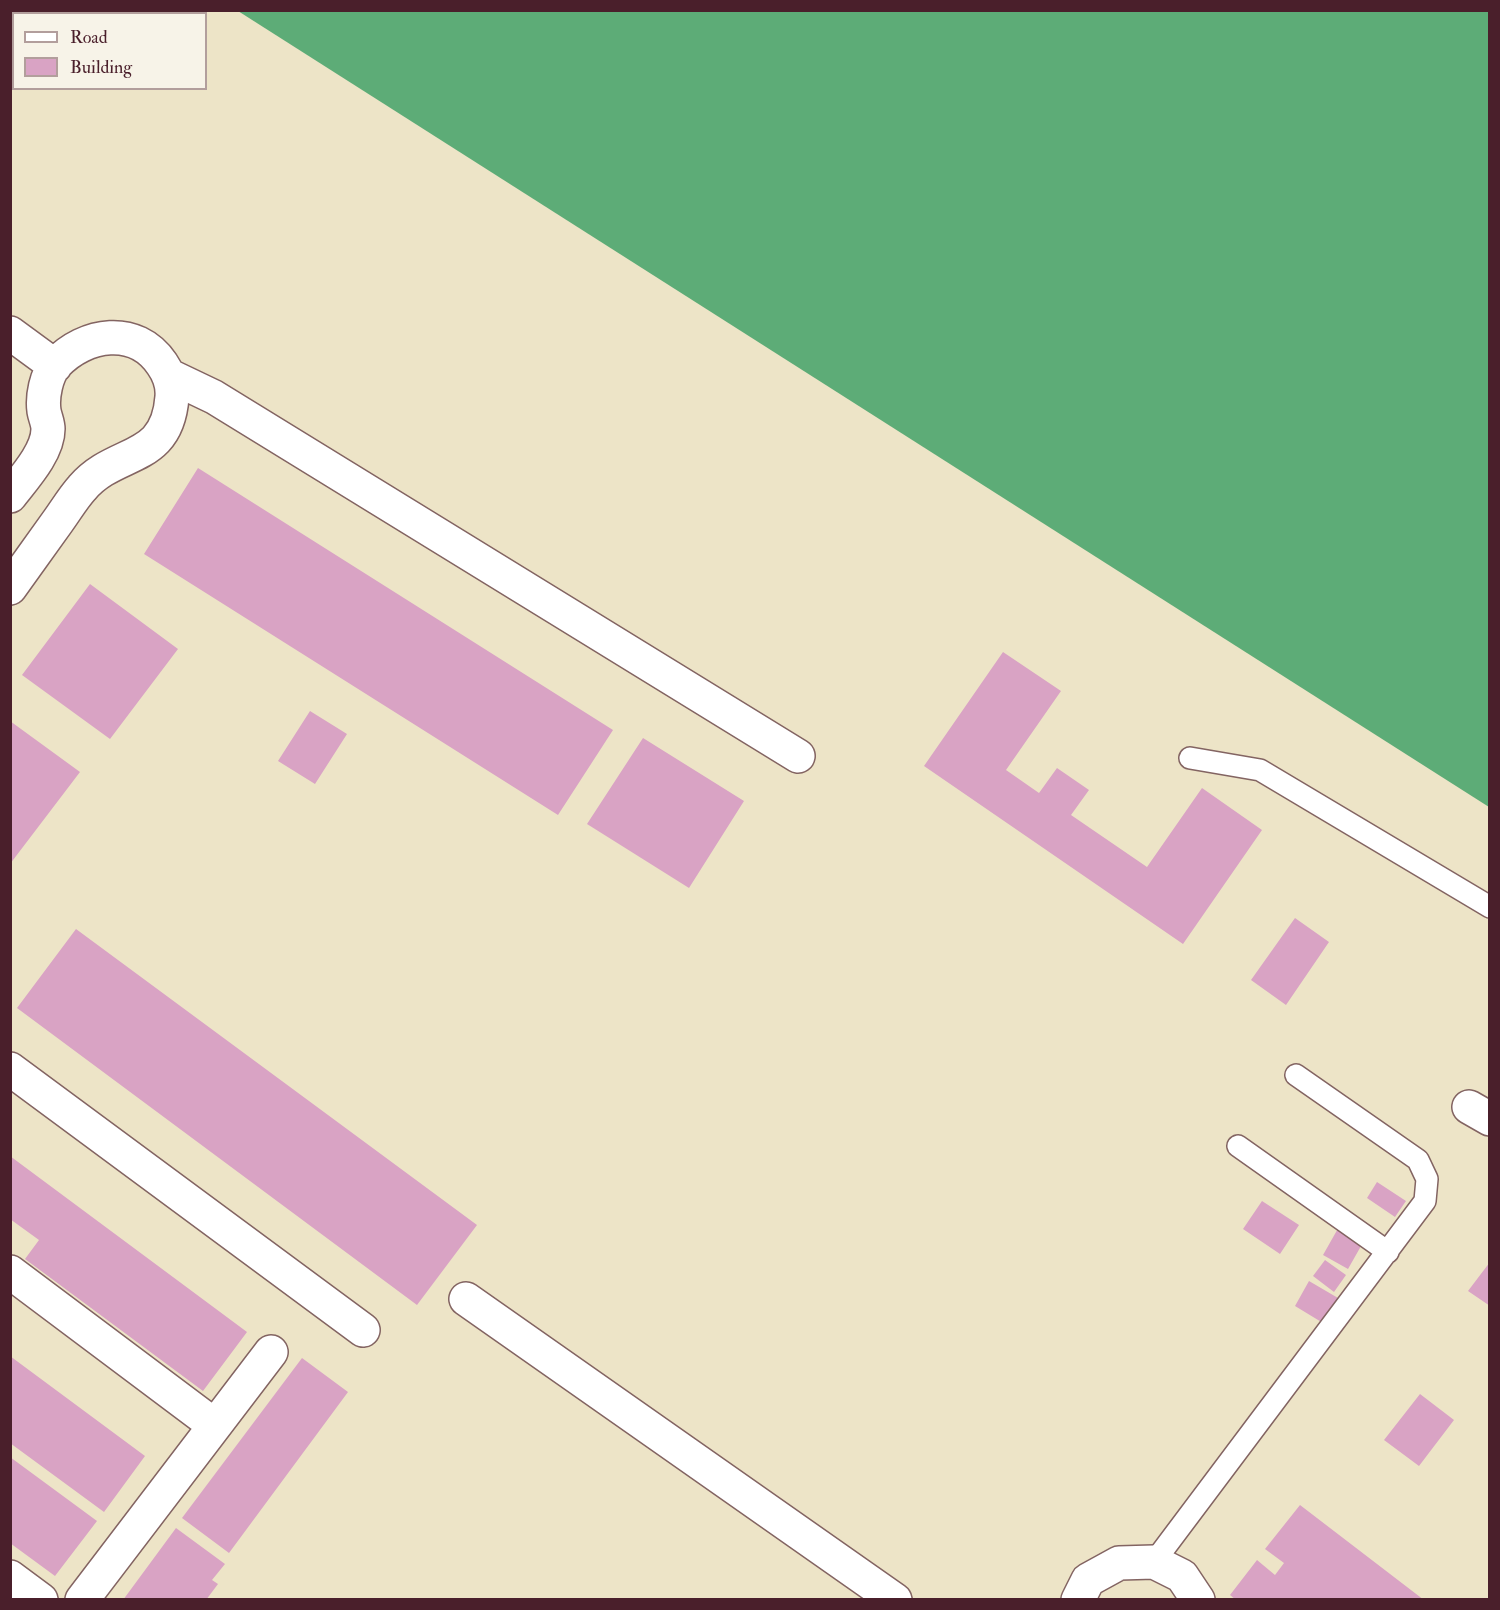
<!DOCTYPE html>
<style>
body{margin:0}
#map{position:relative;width:1500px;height:1610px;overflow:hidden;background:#ede4c7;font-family:"IM FELL Double Pica",serif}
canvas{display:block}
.frame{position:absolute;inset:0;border:12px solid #4a1f2b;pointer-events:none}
.legend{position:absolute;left:12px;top:12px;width:195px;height:78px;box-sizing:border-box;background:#f7f3e8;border:2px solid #b29e9c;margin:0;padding:8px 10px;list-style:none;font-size:18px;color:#4a1f2b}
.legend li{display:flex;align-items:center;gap:12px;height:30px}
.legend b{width:30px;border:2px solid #b29e9c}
</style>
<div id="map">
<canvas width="1500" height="1610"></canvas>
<div class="frame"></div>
<ul class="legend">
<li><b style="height:8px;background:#fff"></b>Road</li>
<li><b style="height:16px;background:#d9a3c4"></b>Building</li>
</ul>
</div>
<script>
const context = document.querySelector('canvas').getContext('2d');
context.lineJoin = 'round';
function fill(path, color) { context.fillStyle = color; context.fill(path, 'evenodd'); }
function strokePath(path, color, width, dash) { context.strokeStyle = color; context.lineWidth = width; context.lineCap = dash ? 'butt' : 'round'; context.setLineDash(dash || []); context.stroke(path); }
fill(new Path2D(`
 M238,11H1489V807Z`), '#5dac77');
fill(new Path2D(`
 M198,468L613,730L558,815L144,554Z
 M90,584L178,649L110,739L22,675Z
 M1003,652L1061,691L1006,770L1039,793L1057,768L1089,790L1071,815L1147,867L1202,788L1262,830L1183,944L924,766Z
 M310,711L347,734L315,784L278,761Z
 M10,721L80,772L10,864Z
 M643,738L744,801L689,888L587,824Z
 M1295,918L1329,942L1286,1005L1251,980Z
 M76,929L477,1225L417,1305L17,1008Z
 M10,1156L247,1332L203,1391L25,1259L39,1240L10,1219Z
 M1377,1182L1406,1201L1395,1217L1367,1198Z
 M1262,1201L1299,1225L1280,1254L1243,1229Z
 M1340,1225L1365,1239L1348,1269L1323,1255Z
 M1325,1260L1346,1275L1334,1292L1313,1276Z
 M1490,1262V1306L1468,1291Z
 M1309,1281L1338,1298L1323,1323L1295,1306Z
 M10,1356L145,1456L104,1512L10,1443Z
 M302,1358L348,1392L229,1553L182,1518Z
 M1420,1394L1454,1420L1419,1466L1384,1440Z
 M10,1457L97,1521L55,1576L10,1543Z
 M1300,1505L1424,1600H1236L1230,1595L1257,1560L1275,1575L1284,1563L1265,1549Z
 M176,1528L225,1564L212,1580L218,1584L206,1600H123Z`), '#d9a3c4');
const lane = new Path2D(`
 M1190,758L1260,770L1490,907
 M1238,1146L1388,1252
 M1154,1562L1425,1201L1427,1179L1418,1160L1296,1075`);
const street = new Path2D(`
 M10,333L55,366
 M170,376L214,397L798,756
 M10,496C24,478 48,452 48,429C48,423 45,417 44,411C42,397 46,375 56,364C85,333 136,325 162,364C169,374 173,384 172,397C167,464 116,448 82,488C73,498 66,510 58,521C42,543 26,566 10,588
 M10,1069L363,1330
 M1469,1107L1490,1119
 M10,1272L214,1425
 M466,1299L895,1600
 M10,1577L41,1600
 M82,1600L271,1352
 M1078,1600L1088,1580L1119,1563L1154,1562L1182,1576L1198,1600`);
strokePath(lane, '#836462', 24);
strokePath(street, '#836462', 36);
strokePath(lane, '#fff', 21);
strokePath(street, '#fff', 33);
</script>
